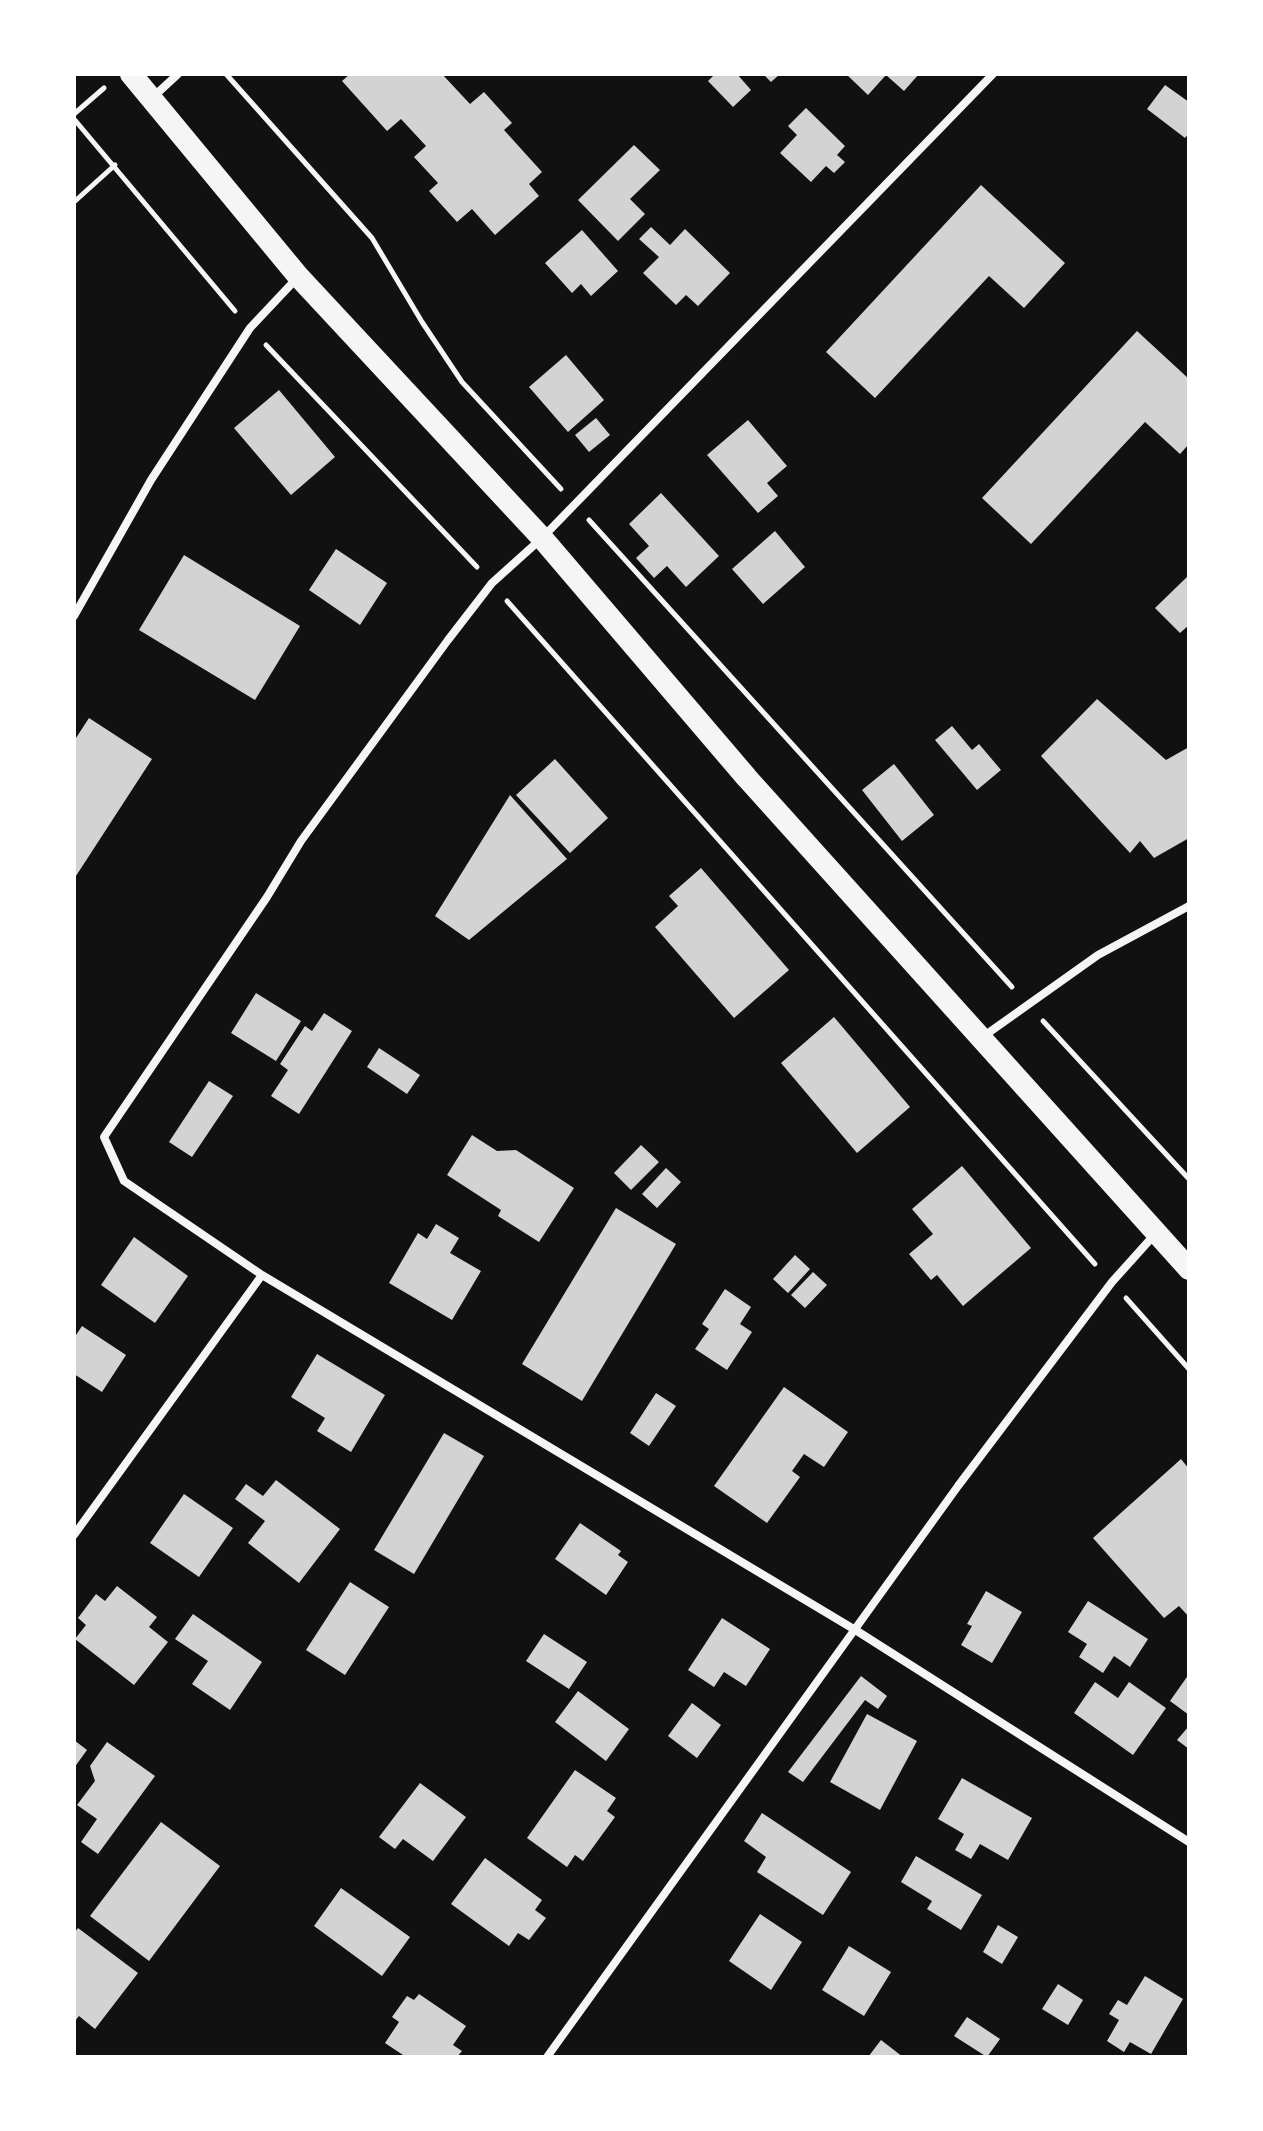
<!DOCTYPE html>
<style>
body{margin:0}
#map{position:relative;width:1263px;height:2131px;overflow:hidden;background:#111;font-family:"DejaVu Sans",sans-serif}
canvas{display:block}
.frame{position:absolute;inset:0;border:76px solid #fff;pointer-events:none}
</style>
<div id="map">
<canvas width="1263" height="2131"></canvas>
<div class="frame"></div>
</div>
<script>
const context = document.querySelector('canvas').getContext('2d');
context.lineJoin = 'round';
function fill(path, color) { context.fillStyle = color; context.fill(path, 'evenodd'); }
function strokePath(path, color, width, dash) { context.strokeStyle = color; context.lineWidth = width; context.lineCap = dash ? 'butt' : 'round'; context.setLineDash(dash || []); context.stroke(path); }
fill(new Path2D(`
 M350,74H442L470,104L484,92L512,123L504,130L542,172L529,184L539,196L495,235L472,209L457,222L429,191L438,183L414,157L426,146L401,119L387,131L342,81Z
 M715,74H737L751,90L733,107L708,81Z
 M763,74H780L771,82Z
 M846,74H919L904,91L886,75L868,95Z
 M1165,85L1189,102V133L1185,138L1147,109Z
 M806,108L845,146L837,155L845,162L834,173L826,166L811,182L780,153L797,135L788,126Z
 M634,145L660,170L630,199L645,214L618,241L578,200Z
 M981,185L1065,263L1024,308L989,276L875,398L826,352Z
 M651,227L670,245L685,229L730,273L698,306L686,295L676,305L643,273L659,257L639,239Z
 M582,230L618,271L591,296L581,284L572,293L545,263Z
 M1137,331L1189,379V444L1180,454L1145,422L1031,544L982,498Z
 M566,355L604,400L568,432L529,387Z
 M279,390L335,457L291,495L234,428Z
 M596,418L610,435L589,452L575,435Z
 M748,420L787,466L767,483L778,496L758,513L707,455Z
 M661,493L719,556L686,587L667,566L654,578L636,558L649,546L629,524Z
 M775,531L805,567L763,604L732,569Z
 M336,549L387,583L360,625L309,590Z
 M184,555L300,626L255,700L139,630Z
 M1189,575V625L1180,633L1155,608Z
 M1097,699L1166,760L1189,747V838L1154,858L1140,841L1130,853L1041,756Z
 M89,718L152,759L74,879V741Z
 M952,726L972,750L979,744L1001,770L977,790L935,740Z
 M555,759L608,818L570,853L516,795Z
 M894,764L934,815L902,841L862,790Z
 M510,795L567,859L469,940L435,916Z
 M701,868L789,970L734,1018L655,927L678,906L669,896Z
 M256,993L301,1021L276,1061L231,1033Z
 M324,1013L352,1031L299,1114L271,1096L288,1070L280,1064L305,1026L312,1031Z
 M834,1017L910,1107L857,1153L781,1063Z
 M379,1048L420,1075L407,1094L367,1067Z
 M209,1081L233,1096L192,1157L169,1142Z
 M472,1135L497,1151L516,1150L574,1188L539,1242L498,1216L501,1210L447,1175Z
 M641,1145L659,1162L631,1190L614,1173Z
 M962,1166L1031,1248L963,1306L937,1275L931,1280L909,1254L933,1234L912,1209Z
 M666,1168L681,1182L657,1208L642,1194Z
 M616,1208L676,1244L582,1401L522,1364Z
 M436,1224L459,1238L450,1253L481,1271L452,1320L389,1283L418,1233L427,1239Z
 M134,1237L188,1276L155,1323L101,1285Z
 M795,1255L810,1269L788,1293L773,1279Z
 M813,1272L827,1285L805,1308L791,1295Z
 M725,1289L751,1307L740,1324L752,1332L727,1370L695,1349L709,1329L702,1324Z
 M82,1326L126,1355L102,1392L74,1374V1338Z
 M317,1354L385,1395L351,1452L317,1431L325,1418L291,1397Z
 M784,1387L848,1432L824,1467L804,1454L792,1471L800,1477L767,1523L714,1486Z
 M656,1393L676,1406L649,1446L630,1433Z
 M444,1433L484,1456L414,1574L374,1550Z
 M1181,1459L1189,1469V1617L1179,1606L1164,1618L1093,1538Z
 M276,1480L340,1529L299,1583L248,1543L265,1521L235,1499L246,1484L263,1496Z
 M184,1494L233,1528L199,1577L150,1543Z
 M580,1523L621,1551L618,1555L628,1562L606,1595L555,1559Z
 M350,1582L389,1607L345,1675L306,1650Z
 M117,1586L157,1617L149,1627L168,1642L134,1685L75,1639L86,1625L78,1618L96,1594L105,1601Z
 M986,1591L1022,1612L992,1663L961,1645L972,1626L967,1624Z
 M1088,1601L1148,1639L1130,1667L1114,1656L1103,1673L1079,1657L1087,1644L1068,1632Z
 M193,1614L262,1662L230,1710L192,1684L208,1661L175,1639Z
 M722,1618L770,1649L746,1686L724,1672L714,1687L688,1670Z
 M544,1634L587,1662L569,1689L526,1661Z
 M1189,1674V1715L1170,1701Z
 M861,1676L887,1696L878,1709L865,1700L803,1782L788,1772Z
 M1095,1682L1118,1698L1129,1682L1166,1708L1133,1755L1074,1713Z
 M578,1691L629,1729L606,1761L555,1722Z
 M692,1703L721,1725L697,1758L668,1736Z
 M867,1714L917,1741L880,1810L830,1782Z
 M1189,1726V1749L1177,1740Z
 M74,1740L87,1750L74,1768Z
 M107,1742L155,1776L98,1854L81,1842L97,1819L77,1805L95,1781L90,1766Z
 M575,1770L616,1798L607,1811L615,1817L583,1861L575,1855L567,1867L527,1838Z
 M962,1778L1032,1818L1008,1860L980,1844L971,1859L955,1850L964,1834L938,1819Z
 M420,1783L466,1817L433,1861L403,1839L395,1849L379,1837Z
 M762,1813L851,1872L823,1915L757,1872L766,1857L744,1841Z
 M161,1822L220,1866L149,1961L90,1916Z
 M916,1856L982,1895L961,1930L927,1909L932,1901L901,1882Z
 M485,1858L542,1900L535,1910L546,1918L529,1940L518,1933L509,1946L451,1904Z
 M341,1888L410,1937L382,1976L314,1926Z
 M760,1914L802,1942L771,1990L729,1961Z
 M998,1925L1018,1937L1002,1964L983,1952Z
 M78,1928L138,1973L95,2029L79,2016L74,2022V1933Z
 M849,1946L891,1972L864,2016L822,1990Z
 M1145,1976L1183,1999L1151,2054L1130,2042L1124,2052L1107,2041L1119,2020L1109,2014L1118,2000L1127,2005Z
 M1058,1984L1083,2000L1068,2025L1042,2009Z
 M419,1994L466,2026L453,2045L462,2051L457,2057H406L385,2043L399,2022L392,2017L407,1996L414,2000Z
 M967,2017L1000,2039L987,2057L954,2036Z
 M881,2040L903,2057H868Z`), '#d3d3d3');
strokePath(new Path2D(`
 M226,74L372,238L422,322L462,382L561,489
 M74,114L104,88
 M74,119L235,311
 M74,202L115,165
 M266,345L477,567
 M589,520L1012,987
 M507,601L1095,1264
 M1043,1021L1189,1179
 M1126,1298L1189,1369`), '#f5f5f5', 5);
strokePath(new Path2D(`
 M993,74L542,538L492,583L448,640L301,841L267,897L104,1137L124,1181L262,1275L857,1631L1189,1842
 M152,98L178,74
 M74,616L151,480L250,328L298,277
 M984,1036L1098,955L1189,906
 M74,1535L262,1275
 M547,2057L958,1486L1112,1282L1156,1233`), '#f5f5f5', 8);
strokePath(new Path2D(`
 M131,74L298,276L542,538L747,778L1189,1269`), '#f5f5f5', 22);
</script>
